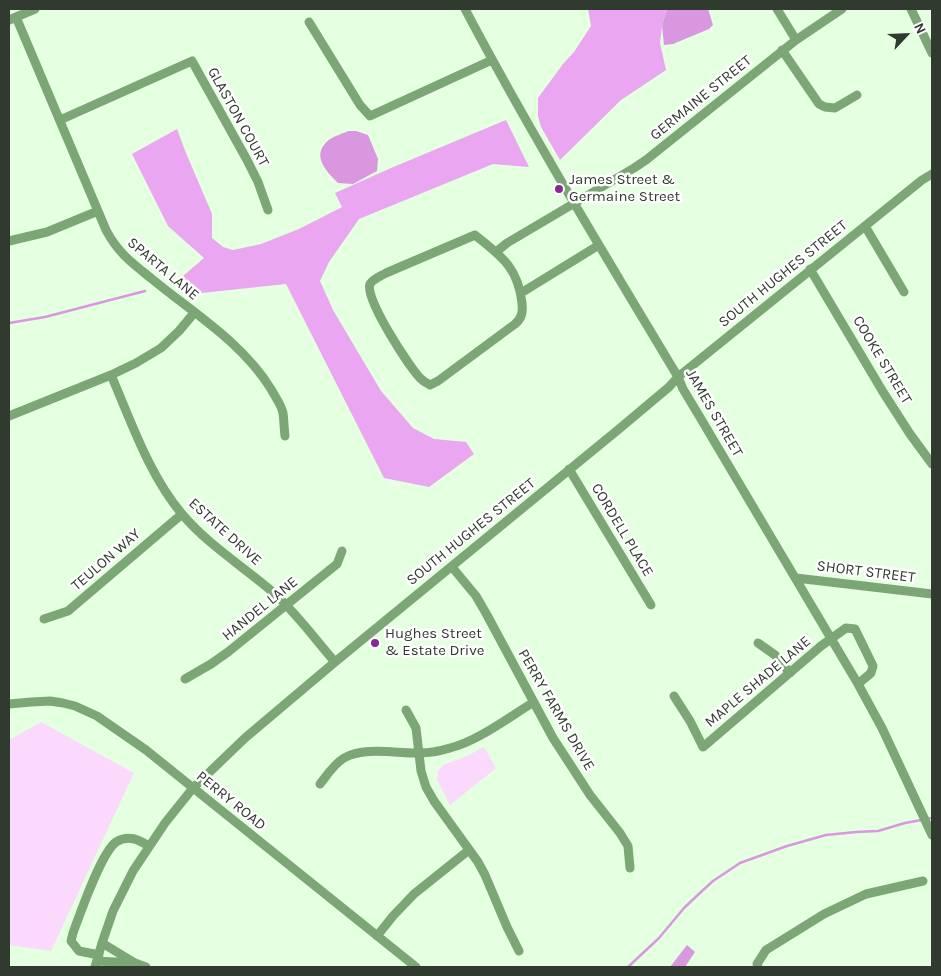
<!DOCTYPE html>
<style>
body{margin:0}
#map{position:relative;width:941px;height:976px;overflow:hidden;background:#e5ffe1;font-family:Karla,sans-serif}
canvas{display:block}
.frame{position:absolute;inset:0;border:10px solid #303a2e;pointer-events:none}
.north{position:absolute;left:881px;top:10px;width:50px;height:50px;-webkit-text-stroke:4px #fff;paint-order:stroke;rotate:65deg;font-size:14px;font-weight:700;line-height:20px;text-align:center;color:#303a2e}
.north::after{content:'';display:block;margin:auto;width:18px;height:22px;background:#303a2e;clip-path:polygon(50% 0,100% 100%,50% 72%,0 100%)}
</style>
<div id="map">
<canvas width="941" height="976"></canvas>
<div class="frame"></div>
<div class="north">N</div>
</div>
<script>
const context = document.querySelector('canvas').getContext('2d');
context.lineJoin = 'round';
function fill(path, color) { context.fillStyle = color; context.fill(path, 'evenodd'); }
function strokePath(path, color, width, dash) { context.strokeStyle = color; context.lineWidth = width; context.lineCap = dash ? 'butt' : 'round'; context.setLineDash(dash || []); context.stroke(path); }
function write(font, color, halo, rows, align = 'center') {
  context.font = font + ' Karla,sans-serif'; context.lineWidth = 5; context.setLineDash([]); context.textBaseline = 'middle'; context.strokeStyle = halo; context.fillStyle = color; for (const [text, x, y, turn = 0] of rows) {
    context.save(); context.translate(x, y); context.rotate((+turn || 0) * Math.PI / 180); context.textAlign = isNaN(turn) ? turn : align; if (halo) context.strokeText(text, 0, 0); context.fillText(text, 0, 0); context.restore();
  }
}
fill(new Path2D(`
 M41,722L134,773L51,951L9,945V740Z
 M484,747L496,768L450,805L437,780L438,771L443,765L467,756Z`), '#fad9fd');
fill(new Path2D(`
 M588,9H667L662,26L660,43L666,70L621,100L560,160L541,127L538,116V98L563,64L574,52L591,26Z
 M506,120L529,167L493,164L359,219L329,262L320,281L333,310L381,391L413,428L434,439L466,442L474,454L429,487L384,478L286,284L192,294L176,282L204,258L168,226L132,154L177,129L186,153L212,214V238L223,247L233,250L261,244L299,229L342,207L335,193L391,168Z`), '#eaa6f0');
fill(new Path2D(`
 M667,9H708L713,25L709,29L673,44L664,45L662,26Z
 M349,131H356L368,135L378,159L377,171L353,184L338,183C325,170 310,154 330,139C335,136 343,133 349,131Z
 M687,945L695,952L685,967H670Z`), '#d997df');
strokePath(new Path2D(`
 M9,323L45,317L145,291
 M628,967L659,938L684,908L702,891L713,881L740,863L787,846L826,835L856,832L878,831L905,823L932,818`), '#d997df', 2.5);
strokePath(new Path2D(`
 M465,9C531,134 605,255 678,377L683,389L698,414L858,684L882,728L932,835
 M777,9L796,40
 M911,9L932,53
 M16,17L106,230C118,253 132,263 152,279C193,313 242,342 271,389C275,397 281,404 283,413C284,420 284,428 285,436
 M9,20L35,9
 M309,22L360,105L370,116L492,60
 M782,50L819,104L825,107L835,108L857,95
 M60,120L192,61L247,160L258,182L268,210
 M865,226L904,292
 M475,235C501,256 518,267 522,303C523,312 522,318 515,324L438,381L430,385C426,383 423,381 420,378C409,366 364,298 370,284C373,279 381,276 386,273Z
 M9,241L47,232L98,211
 M496,252L507,243L634,168L646,160L796,40L842,9
 M810,269L883,392L910,434L932,464
 M521,293L599,245
 M111,375C131,421 149,475 182,514C208,545 244,567 274,593C297,614 315,639 335,662
 M9,416L111,375L136,363L161,348L179,331L194,313
 M569,469L651,605
 M452,567L476,596L487,615L553,738L590,795L620,833L628,846L630,868
 M796,578L932,594
 M44,619L68,611L182,514
 M758,643L775,655L790,673
 M185,679L211,664L228,652L337,564L342,551
 M674,696L690,721L703,747L821,646L846,628L855,629L873,666L871,673L858,684
 M9,704L31,702L50,701L63,703L75,706L97,716L146,750L416,967
 M406,710L416,728L421,771L426,787L434,801L478,862L485,875L507,927L519,951
 M320,784C327,775 334,764 344,758C365,746 397,754 420,753C430,753 440,751 450,748C478,741 509,717 534,702
 M377,936L393,916L414,894L469,850
 M102,943L135,963
 M99,955L79,951L71,941L73,933C80,914 101,853 116,842C128,834 139,840 149,846
 M97,961L133,963
 M95,967L102,943L113,911L133,871L165,823L193,788L245,738L335,662L619,429L669,387L678,377L922,180L932,174
 M135,967V963L146,967
 M758,967L757,964L766,950L824,914L866,894L923,881`), '#7ca676', 9);
for (const [x, y, r, color] of [
 [559,189,5,"#882892"],
 [375,643,5,"#882892"]
]) { const dot = new Path2D(); dot.arc(x, y, r, 0, 2 * Math.PI); context.fillStyle = color; context.fill(dot); strokePath(dot, '#fff', 2); }
write('15px', '#303a2e', '#fff', [
 ["GERMAINE STREET",701,98,-39],
 ["GLASTON COURT",238,117,61],
 ["SPARTA LANE",163,269,40],
 ["SOUTH HUGHES STREET",783,274,-39],
 ["COOKE STREET",882,360,59],
 ["JAMES STREET",714,413,60],
 ["CORDELL PLACE",622,530,59],
 ["ESTATE DRIVE",225,532,42],
 ["SOUTH HUGHES STREET",471,532,-39],
 ["TEULON WAY",106,560,-41],
 ["SHORT STREET",866,572,7],
 ["HANDEL LANE",260,609,-39],
 ["MAPLE SHADE LANE",758,682,-40],
 ["PERRY FARMS DRIVE",556,710,60],
 ["PERRY ROAD",231,801,39]
]);
write('15px', '#303a2e', '#fff', [
 ["James Street &",569,180],
 ["Germaine Street",569,197],
 ["Hughes Street",385,634],
 ["& Estate Drive",385,651]
], 'left');
</script>
